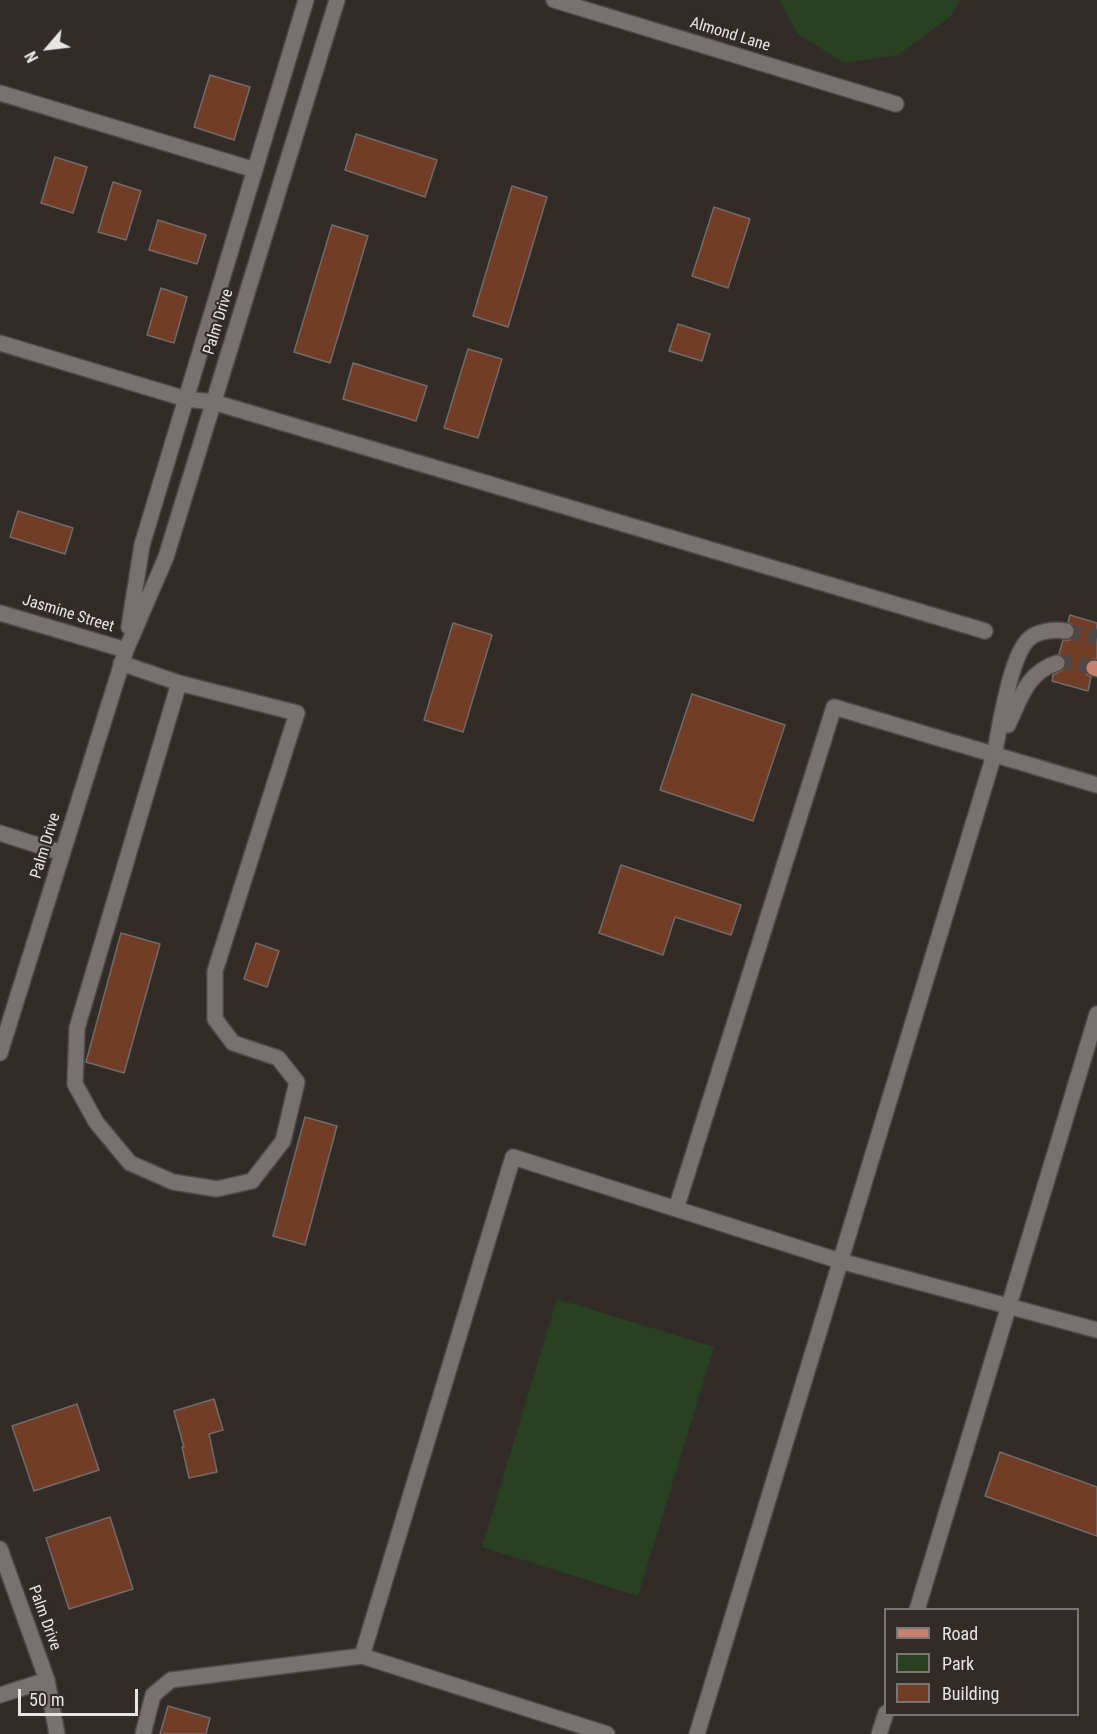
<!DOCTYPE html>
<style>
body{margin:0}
#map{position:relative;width:1097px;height:1734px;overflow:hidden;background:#322c29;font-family:"Roboto Condensed",sans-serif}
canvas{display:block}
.legend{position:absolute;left:884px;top:1608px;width:195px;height:108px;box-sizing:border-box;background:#322c29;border:2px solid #7b7673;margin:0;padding:8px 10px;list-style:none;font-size:18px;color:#e8e4e2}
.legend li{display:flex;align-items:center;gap:12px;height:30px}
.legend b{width:30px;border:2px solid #7b7673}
.north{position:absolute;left:18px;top:18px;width:60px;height:60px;-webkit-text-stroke:4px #322c29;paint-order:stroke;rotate:242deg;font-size:16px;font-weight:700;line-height:24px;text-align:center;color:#e8e4e2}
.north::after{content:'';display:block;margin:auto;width:21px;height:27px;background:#e8e4e2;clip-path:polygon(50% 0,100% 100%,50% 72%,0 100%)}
.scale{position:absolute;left:18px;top:1689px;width:120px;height:27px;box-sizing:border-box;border:3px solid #e8e4e2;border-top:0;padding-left:8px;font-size:18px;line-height:21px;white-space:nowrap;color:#e8e4e2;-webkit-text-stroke:4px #322c29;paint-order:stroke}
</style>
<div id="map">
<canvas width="1097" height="1734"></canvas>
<ul class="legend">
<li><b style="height:8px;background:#c6826f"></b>Road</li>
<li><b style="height:16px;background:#284120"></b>Park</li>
<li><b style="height:16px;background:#713d27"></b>Building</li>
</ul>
<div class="north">N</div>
<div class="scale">50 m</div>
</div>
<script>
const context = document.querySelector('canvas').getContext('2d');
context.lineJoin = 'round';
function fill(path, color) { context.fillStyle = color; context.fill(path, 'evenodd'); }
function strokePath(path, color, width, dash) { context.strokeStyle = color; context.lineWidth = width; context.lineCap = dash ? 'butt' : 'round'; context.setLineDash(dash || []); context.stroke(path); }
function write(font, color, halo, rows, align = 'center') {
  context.font = font + ' "Roboto Condensed",sans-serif'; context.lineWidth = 4.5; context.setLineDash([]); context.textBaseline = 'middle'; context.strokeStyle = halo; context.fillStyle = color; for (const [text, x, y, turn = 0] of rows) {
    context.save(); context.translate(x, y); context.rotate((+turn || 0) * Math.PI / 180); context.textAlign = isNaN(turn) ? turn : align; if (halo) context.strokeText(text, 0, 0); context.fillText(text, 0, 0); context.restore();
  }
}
fill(new Path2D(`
 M779,0H960L951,16L898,55L844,63L798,34Z
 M557,1299L714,1347L638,1596L482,1547Z`), '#284120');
const building = new Path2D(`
 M210,75L250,87L234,140L194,127Z
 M356,134L437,160L425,197L345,170Z
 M55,157L87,167L73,213L41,203Z
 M113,182L141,191L126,240L98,232Z
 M512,186L547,197L508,327L473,316Z
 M714,207L750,219L728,288L692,276Z
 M158,220L206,235L197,264L149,250Z
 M332,225L368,236L330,363L294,352Z
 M161,288L187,297L174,343L147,335Z
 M678,324L710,334L702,361L669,351Z
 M468,349L502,359L478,438L444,428Z
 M353,363L427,386L416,421L343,399Z
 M18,511L73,528L65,554L10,537Z
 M1070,615L1097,623V659L1088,660L1085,665L1086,674L1091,677L1088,691L1052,681L1053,675L1064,669L1066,665V659L1059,654L1063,640H1070L1076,633L1075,627L1068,622Z
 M453,623L492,635L463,732L424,720Z
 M692,694L785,725L753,821L660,790Z
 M621,865L741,905L731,935L675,917L663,955L599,933Z
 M121,933L160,944L124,1073L86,1062Z
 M256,943L279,951L267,987L244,979Z
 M305,1117L337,1126L305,1245L273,1236Z
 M214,1399L223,1430L209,1434L217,1472L189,1478L182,1447H184L174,1411Z
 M77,1404L99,1470L34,1491L12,1426Z
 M1000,1452L1097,1487V1536L985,1496Z
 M110,1517L133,1589L69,1609L46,1538Z
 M168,1706L210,1718L206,1734H160Z`);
fill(building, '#713d27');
strokePath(building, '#726b69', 1.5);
strokePath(new Path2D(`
 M1066,631L1097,637
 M1057,663L1073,662L1094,668`), '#4d4845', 15, [15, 8]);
const minor = new Path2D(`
 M554,0L896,104
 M0,93L255,170
 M0,343L186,399L213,402L985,631
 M0,613L126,650
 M129,627L142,545L306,0
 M121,663L179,683L77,1028L75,1084L96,1122L130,1163L173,1182L217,1189L252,1181L283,1141L297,1082L278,1058L233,1043L215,1019V971L297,713L179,683
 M1008,725C1020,699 1027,672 1057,663
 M0,833L62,853
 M0,1053L126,650L166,557L337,0
 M676,1209L834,707L1097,785
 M0,1549L47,1680L57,1734
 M917,1610L1097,1014
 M362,1656L513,1157L840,1261L1097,1330
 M0,1695L47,1680
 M143,1734L153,1695L171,1680L362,1656L607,1734
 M697,1734L994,755C1000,728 1010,654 1030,638C1038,631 1055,629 1066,631
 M879,1734L886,1713`);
const major = new Path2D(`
 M1094,668L1097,669`);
strokePath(minor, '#4f4a48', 18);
strokePath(major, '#4f4a48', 18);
strokePath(minor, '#78716f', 15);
strokePath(major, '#c6826f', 15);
write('16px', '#e8e4e2', '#322c29', [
 ["Almond Lane",730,35,17],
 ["Palm Drive",219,322,-73],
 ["Jasmine Street",68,614,17],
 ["Palm Drive",46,846,-73],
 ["Palm Drive",44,1618,70]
]);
</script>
